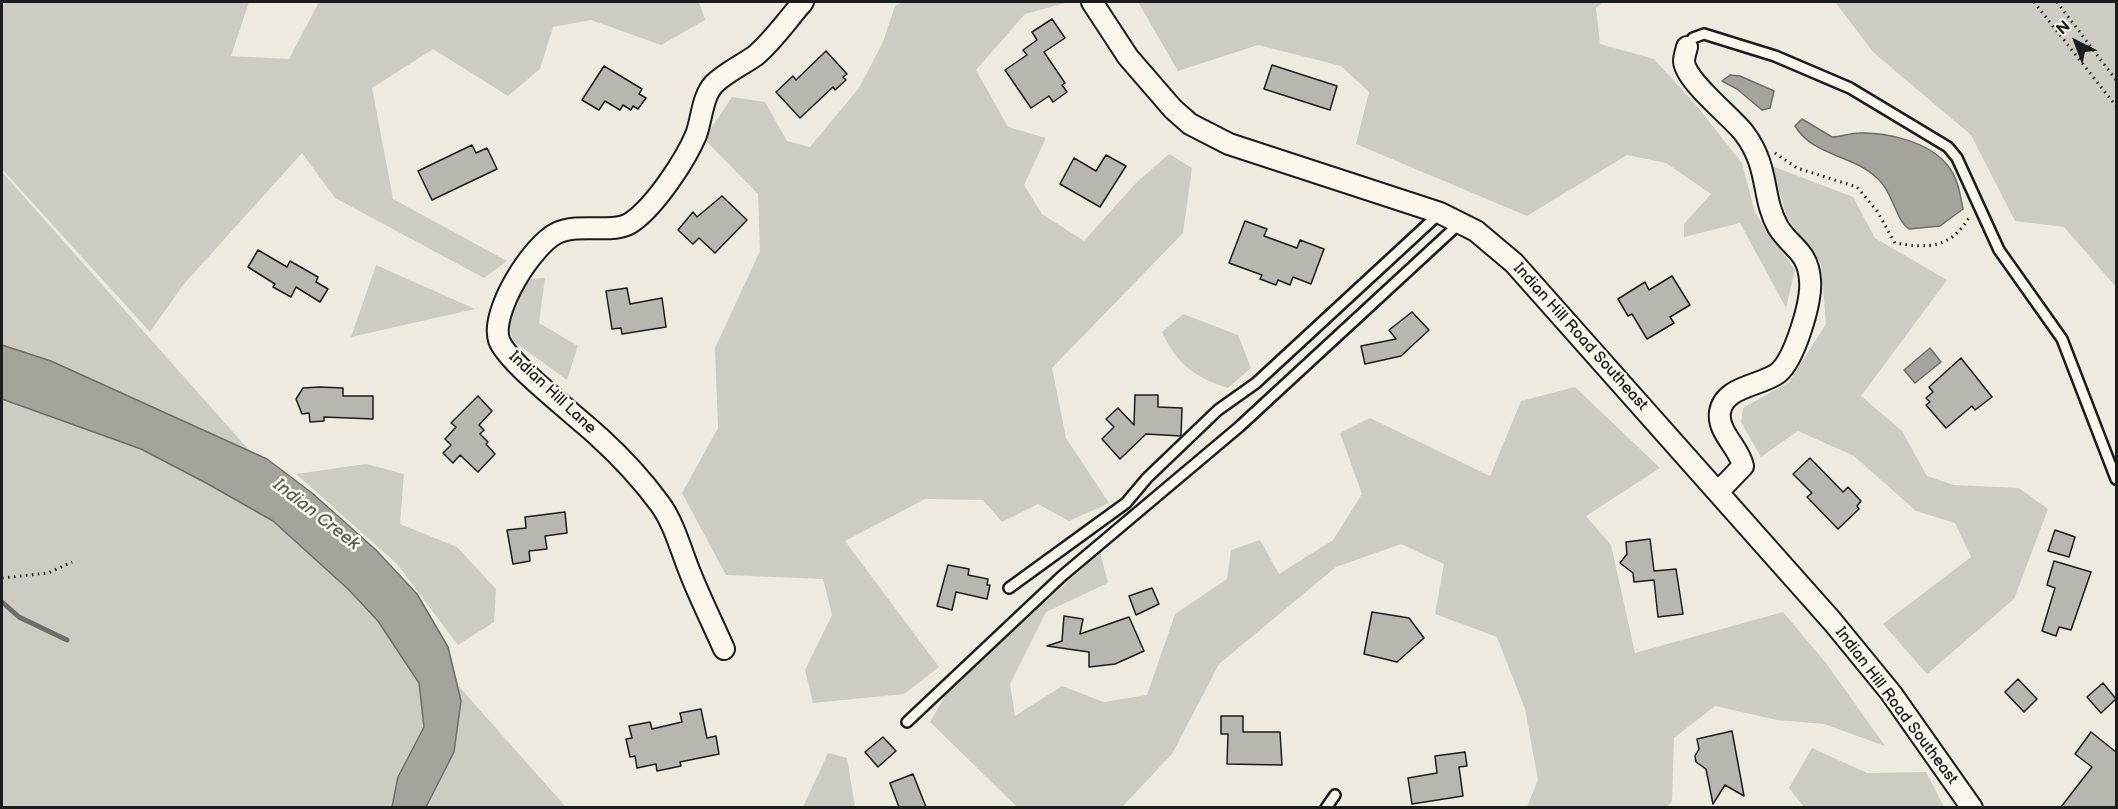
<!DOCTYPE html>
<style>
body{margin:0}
#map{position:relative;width:2118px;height:809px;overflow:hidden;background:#eeeadf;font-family:"Balsamiq Sans",sans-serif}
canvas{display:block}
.frame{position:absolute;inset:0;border:3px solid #1c1c1c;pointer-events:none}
.north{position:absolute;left:2046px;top:12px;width:60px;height:60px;-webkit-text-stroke:4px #fbf7ec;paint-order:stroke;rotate:318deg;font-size:16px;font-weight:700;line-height:24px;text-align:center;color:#1c1c1c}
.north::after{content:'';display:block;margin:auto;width:21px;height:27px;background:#1c1c1c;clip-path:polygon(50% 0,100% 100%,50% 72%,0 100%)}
</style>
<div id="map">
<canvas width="2118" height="809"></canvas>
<div class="frame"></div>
<div class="north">N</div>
</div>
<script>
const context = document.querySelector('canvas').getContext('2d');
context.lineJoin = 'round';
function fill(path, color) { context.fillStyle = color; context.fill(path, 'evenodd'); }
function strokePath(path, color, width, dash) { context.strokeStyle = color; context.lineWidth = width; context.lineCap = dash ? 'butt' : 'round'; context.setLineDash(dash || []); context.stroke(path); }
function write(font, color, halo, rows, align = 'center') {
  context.font = font + ' "Balsamiq Sans",sans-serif'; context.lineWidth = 5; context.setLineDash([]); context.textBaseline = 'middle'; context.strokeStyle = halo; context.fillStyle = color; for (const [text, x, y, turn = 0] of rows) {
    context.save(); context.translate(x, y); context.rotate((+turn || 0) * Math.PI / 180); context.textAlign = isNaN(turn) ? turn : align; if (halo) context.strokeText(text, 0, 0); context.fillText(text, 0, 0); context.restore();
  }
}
fill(new Path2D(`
 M2,2H249L231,56L289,59L319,2H699L705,20L661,45L591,20L553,27L540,69L508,96L433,49L372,88L393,199L507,261L484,278L335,198L302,153L183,285L150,332L2,169Z
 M902,2H1069L1025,14L976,70L1008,127L1046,138L1024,185L1042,214L1084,241L1135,184L1169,154L1192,168L1183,233L1052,368L1066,438L1109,503L1069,521L1038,504L1002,522L983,500L925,499L845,541L939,667L904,694L813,703L805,670L832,615L823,579L726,575L682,493L718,428L715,348L760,251L758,194L704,139L732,97L765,102L787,141L810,147L859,88L883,42L895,6Z
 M1138,2H1603L1596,8L1600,44L1654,59L1696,105L1742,163L1755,213L1795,270L1786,308L1740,223L1684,237V224L1711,194L1666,163L1627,155L1527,216L1356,144L1369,92L1341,66L1258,45L1178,71Z
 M1835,2H2116V287L2064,227L2015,221L1971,135L1873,52Z
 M1772,166L1853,197L1875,238L1947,280L1861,396L1902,431L1927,476L1954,485L2019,488L2048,509L2014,599L1927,674L1883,624L1971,557L1955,523L1916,511L1854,456L1798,431L1761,457L1741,422L1743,408L1789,382L1826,324L1821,264L1787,218Z
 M2,172L566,807H2Z
 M376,265L475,309L351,337Z
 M545,278L539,323L578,346L567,380L513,341L507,317L529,279Z
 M1183,314L1238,335L1251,368L1228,388C1195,378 1176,363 1162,332Z
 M1575,387L1660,468L1586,516L1611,545L1635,653L1783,612L1826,663L1885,746L1824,724L1777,720L1715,706L1674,738L1672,801L1667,807H1527L1538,780L1525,709L1497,637L1435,614L1444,564L1401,544L1336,567L1219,664L1172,754L1122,807H1017L930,722L948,691L1100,552L1108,583L1046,612L1010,684L1015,716L1062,686L1104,702L1147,695L1175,614L1227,579L1231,550L1260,540L1279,574L1333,540L1362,494L1340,433L1370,418L1490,476L1521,401Z
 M366,464L404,474L400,524L457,547L496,589L494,622L458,645L397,564L296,474Z
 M1812,748L1867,773L1926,772L1944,807H1804L1789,788Z
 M828,753L847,758L855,807H803Z`), '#ceccc2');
const water = new Path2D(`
 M1730,75L1740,76L1774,91L1770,108L1762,110L1737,89L1722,81Z
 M1802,119L1832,137C1841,137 1850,133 1859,133C1887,132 1930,142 1948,166C1958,178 1960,194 1963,209L1940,226L1909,229C1896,221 1893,192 1877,178C1852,154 1814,157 1795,126Z
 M2,345L51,361L267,459L312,493L376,550L417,594L448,647L461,701L454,752L426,807H392L398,777L424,727L419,683L378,621L348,589L273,521L208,484L141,449L2,399Z
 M1930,348L1941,362L1915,383L1904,370Z`);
fill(water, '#a6a39d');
strokePath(water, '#6f6d69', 1.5);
strokePath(new Path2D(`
 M2,602L19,617L67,640`), '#6f6d69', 5);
const building = new Path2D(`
 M1052,19L1065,38L1044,52L1065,83L1062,85L1067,92L1053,102L1049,96L1031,108L1005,70L1027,55L1023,50L1037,40L1032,32Z
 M826,51L847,74L843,77L846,80L835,90L833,87L800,118L776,92L793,76L796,80Z
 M1272,65L1337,86L1330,110L1264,89Z
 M604,66L642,89L639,94L646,98L638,109L633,106L631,110L623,105L620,110L605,101L599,110L582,100Z
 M472,145L476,153L487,148L497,169L432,200L418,171Z
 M1106,155L1126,166L1100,207L1060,184L1074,158L1096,171Z
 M722,196L747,220L715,253L699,238L693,244L678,230L693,212L697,217Z
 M1245,221L1267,229L1264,236L1297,248L1300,240L1324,249L1311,284L1293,277L1290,285L1278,280L1276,285L1260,279L1262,275L1229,263Z
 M258,250L287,267L290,261L318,277L316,282L328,289L320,302L296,287L291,297L273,287L275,284L248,267Z
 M1672,276L1690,305L1670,317L1674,323L1647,339L1632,314L1628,316L1618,299L1645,282L1649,290Z
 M627,288L630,304L662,298L666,327L622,334L621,328L612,329L606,291Z
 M1412,312L1429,330L1401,356L1365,364L1361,346L1396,339L1389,330Z
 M1961,358L1992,397L1975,410L1972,406L1946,428L1926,405L1930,402L1926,398L1933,392L1929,387Z
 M320,387L343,388V396H373V419L324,417V421L310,422L309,413L302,414L296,399L303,388Z
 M1135,395H1158V407L1182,408L1181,436L1146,434L1120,459L1102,439L1114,427L1106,419L1118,408L1134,425Z
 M478,396L492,411L479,425L484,430L480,434L488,442L486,444L495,454L478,472L460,455L453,463L443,453L451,445L445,439L456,427L451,423Z
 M1810,458L1843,492L1848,487L1861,501L1857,506L1859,509L1838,529L1807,497L1812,493L1793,474Z
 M565,512L567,533L545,536L547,549L529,551L530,561L513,564L507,530L526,528L525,517Z
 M2055,530L2075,537L2069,557L2048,551Z
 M1650,539L1654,571L1676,569L1683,614L1658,617L1654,580L1634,582L1633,573L1620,563L1627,554L1626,542Z
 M2054,561L2091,572L2071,630L2059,627L2056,636L2042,631L2055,588L2047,585Z
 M948,565L969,569L968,575L988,579L987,585H990L987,599L956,592L952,610L937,606Z
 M1152,588L1159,604L1136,615L1129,596Z
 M1372,612L1409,618L1424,638L1397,662L1364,654Z
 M1064,616L1083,619L1080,634L1129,617L1144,651L1115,664L1089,667V652L1047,646L1062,641Z
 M2018,679L2037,699L2024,712L2005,692Z
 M2103,683L2116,699L2101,713L2087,697Z
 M701,709L707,738L716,736L719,754L680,762L681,766L657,771L656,764L637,768L635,756L630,757L626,739L632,738L629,726L650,722L652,729L682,722L680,713Z
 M1221,716H1243V732H1280L1282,765L1227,764L1228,734H1221Z
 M1732,731L1744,796L1725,785L1713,804L1706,769L1696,762L1695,756L1699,749L1697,739Z
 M2091,732L2116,752V807H2061L2092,767L2075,754Z
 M883,737L896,751L878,767L865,752Z
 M1465,752L1467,766L1459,767L1463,796L1412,804L1408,778L1437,773L1435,756Z
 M913,774L926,807H899L890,783Z`);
fill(building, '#b9b6af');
strokePath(building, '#1c1c1c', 1.5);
const lane = new Path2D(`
 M1687,47L1693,38L1704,34L1775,56L1850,88L1948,147L1957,158L1999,250L2062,339L2116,479
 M1009,588L1126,503L1147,478L1218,410L1256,383L1440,213
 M907,722L1062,576L1239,427L1460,223
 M1326,808L1335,795`);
const street = new Path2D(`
 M1092,2L1128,57L1173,109L1190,124L1229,144L1440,213L1476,231L1514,263L1832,621L1891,693L1972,808
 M1687,47C1686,51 1684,57 1684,61C1685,81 1731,116 1744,133C1770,167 1761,197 1778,227C1791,248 1808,251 1810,280C1812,301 1795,359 1778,373C1761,386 1724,386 1720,412C1717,432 1739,447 1743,466L1718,492
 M724,649C713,624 701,600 691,575C681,551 675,525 660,504C643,481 621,457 599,437C578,417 507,363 499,340C490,312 532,245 557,233C581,222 614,235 632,222C655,206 685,161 696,135C702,119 702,97 714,84C725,73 742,65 755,56C773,41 788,19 803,2`);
strokePath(lane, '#1c1c1c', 14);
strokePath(street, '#1c1c1c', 24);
strokePath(new Path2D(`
 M2034,2L2116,106
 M2057,2L2116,80
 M1775,153L1797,168L1857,187L1877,211L1895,243C1930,249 1951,248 1970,216
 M2,578L48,573L72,562`), '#1c1c1c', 3, [1.5, 4.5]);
strokePath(lane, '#fbf7ec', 9);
strokePath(street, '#fbf7ec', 20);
write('16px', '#1c1c1c', '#fbf7ec', [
 ["Indian Hill Road Southeast",1580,337,48],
 ["Indian Hill Lane",552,393,43],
 ["Indian Hill Road Southeast",1896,706,53]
]);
write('italic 18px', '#5a5956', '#fbf7ec', [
 ["Indian Creek",316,515,38]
]);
</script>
